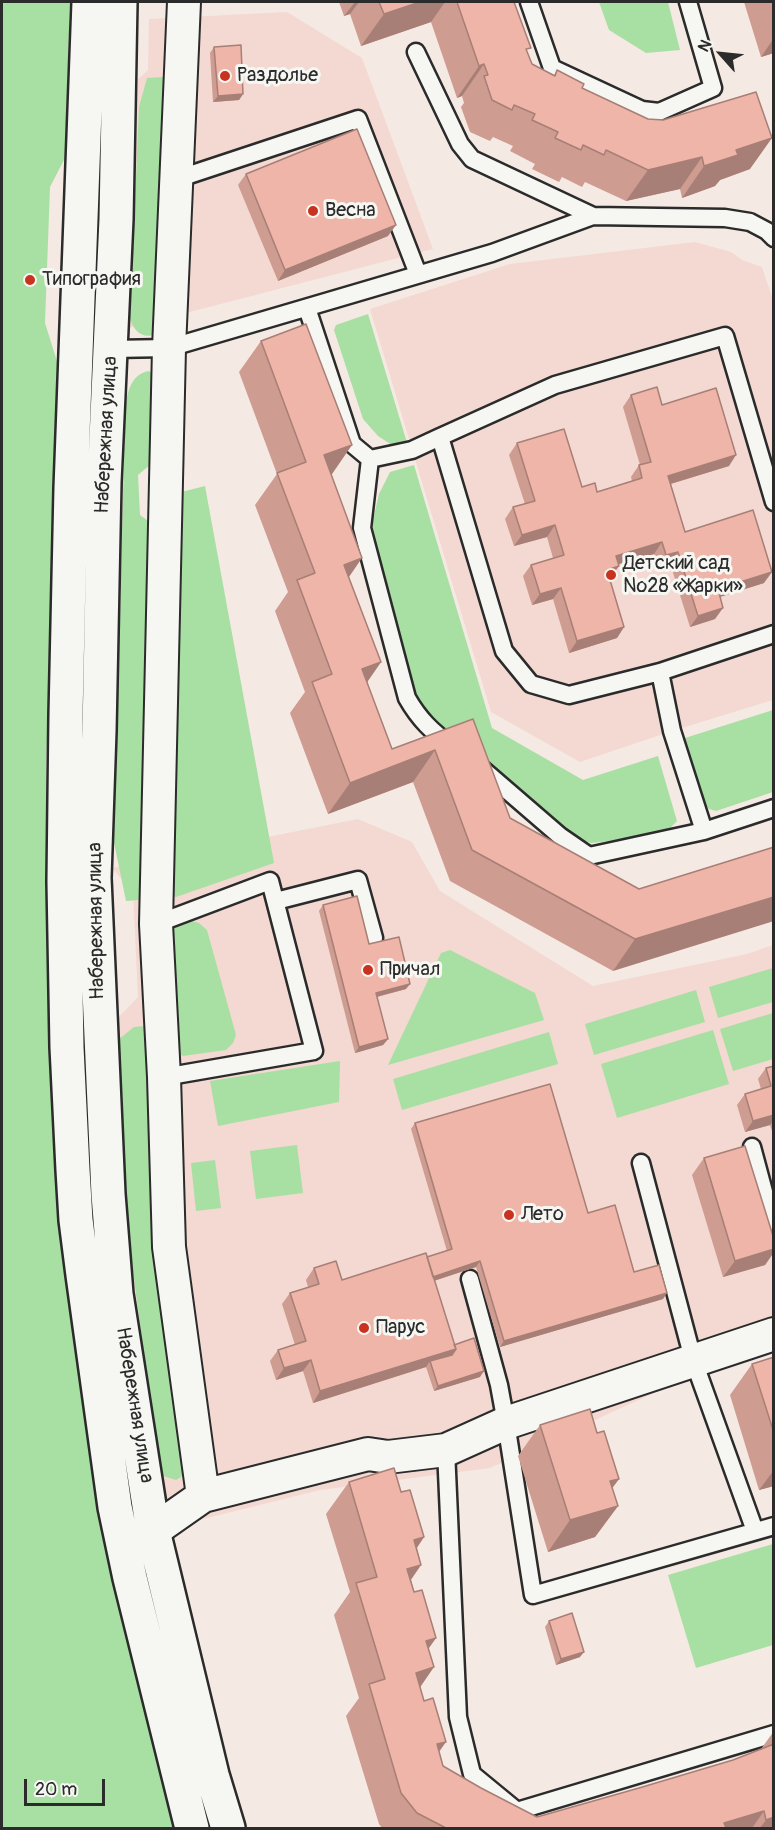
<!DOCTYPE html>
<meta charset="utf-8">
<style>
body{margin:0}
#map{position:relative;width:775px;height:1830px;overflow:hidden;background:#f5e9e3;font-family:Pangolin,sans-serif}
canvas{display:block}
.frame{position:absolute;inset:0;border:3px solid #2b2b2b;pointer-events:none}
.north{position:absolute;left:691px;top:24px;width:60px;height:60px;-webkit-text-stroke:4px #f6f6f2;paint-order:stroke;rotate:297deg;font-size:16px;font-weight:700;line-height:24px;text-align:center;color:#2b2b2b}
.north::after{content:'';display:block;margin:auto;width:21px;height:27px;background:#2b2b2b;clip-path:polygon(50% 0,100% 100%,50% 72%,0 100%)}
.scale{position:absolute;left:24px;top:1779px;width:81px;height:27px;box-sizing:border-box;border:3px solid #2b2b2b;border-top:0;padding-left:8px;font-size:18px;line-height:21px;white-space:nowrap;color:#2b2b2b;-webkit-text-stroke:4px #f6f6f2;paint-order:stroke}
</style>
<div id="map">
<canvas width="775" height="1830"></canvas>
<div class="frame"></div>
<div class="north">N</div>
<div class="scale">20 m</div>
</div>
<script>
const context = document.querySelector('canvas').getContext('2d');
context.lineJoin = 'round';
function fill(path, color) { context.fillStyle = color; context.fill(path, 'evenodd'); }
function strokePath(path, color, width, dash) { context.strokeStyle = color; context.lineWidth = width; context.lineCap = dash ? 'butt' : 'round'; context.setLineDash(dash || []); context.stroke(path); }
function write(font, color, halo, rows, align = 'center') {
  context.font = font + ' Pangolin,sans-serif'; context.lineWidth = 6; context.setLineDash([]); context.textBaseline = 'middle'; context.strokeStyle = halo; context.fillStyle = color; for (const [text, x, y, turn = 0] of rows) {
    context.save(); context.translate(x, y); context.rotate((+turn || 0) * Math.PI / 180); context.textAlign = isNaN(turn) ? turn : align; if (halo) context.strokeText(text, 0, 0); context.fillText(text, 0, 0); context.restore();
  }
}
fill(new Path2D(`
 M287,12L362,58L433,249L124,329L133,84L148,70L149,19Z
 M695,242L731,252L742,260L762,267L774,303L773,700L672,731L580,762L491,712L370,309L510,264Z
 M358,819L412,842L440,891L593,986L747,954L773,945V1350L691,1376L490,1468L320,1490L171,1527L157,1457L125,1215L115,1021L138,997L133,892L112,868Z`), '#f3d9d1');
fill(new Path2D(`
 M2,2H70L65,158L50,187L45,323L61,374L46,764L56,1176L65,1260L181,1828H2Z
 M599,2H668L680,50L646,53L609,30Z
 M163,77L173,94L156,334C142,340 133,330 130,318L139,107L147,78Z
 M368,314L408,446L395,447L378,436L363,419L334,330L336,325Z
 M148,371L153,373L157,459L138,475L140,515L155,526L139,900L126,901L112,833L120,618L125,410C127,394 130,375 148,371Z
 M414,465L492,728L583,780L658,756L677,821L670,828L660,833L601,842L591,843L581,840L431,723L415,699L372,524L379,494L390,472Z
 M205,486L274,863L176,897L166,893L170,495Z
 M773,710V792L716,811L709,809L705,805L685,738Z
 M188,920L199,923L207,930L236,1035L233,1043L226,1050L183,1056L175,1050L170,927Z
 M450,950L535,993L544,1020L388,1065L441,953Z
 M773,968V1002L718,1018L709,987Z
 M696,990L705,1022L594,1055L585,1024Z
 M773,1013V1059L733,1071L720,1029Z
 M146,1026L185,1466L181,1477L176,1480L160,1475L128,1233L119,1039L134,1027Z
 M713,1030L729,1084L617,1118L601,1064Z
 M549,1032L558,1064L402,1110L393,1079Z
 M340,1061L339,1102L218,1126L210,1081Z
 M297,1145L303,1193L256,1199L250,1151Z
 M215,1160L221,1208L196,1211L191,1163Z
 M773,1544V1645L696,1668L668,1575Z`), '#a8dfa3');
const service = new Path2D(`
 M529,2L552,68L642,110L659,112L713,88L688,2
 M416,52L460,144L472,159L593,216L725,218L750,222L767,231L774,238
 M177,179L358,119L418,274
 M307,308L352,444L370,459L362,528L407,698C419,719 432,732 452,746
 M111,349L169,348L492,253L593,216
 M370,459L412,450L440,437
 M774,502L725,336L555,385L440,437L504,651L531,684L569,695L660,672L774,634
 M660,672L672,731L704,831
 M480,767L560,836L589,856L704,831L774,808
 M276,901L358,880L374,938
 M156,924L270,881L314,1051L164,1077
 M752,1147L774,1229
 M641,1163L693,1359L755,1531
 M470,1279L499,1385L506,1423L533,1595L774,1526
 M446,1450L458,1717L472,1774L517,1811L774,1734`);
const minor = new Path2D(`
 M184,2L169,348L156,924L164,1077L169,1247L203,1496L368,1454L388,1457L446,1450L506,1423L774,1334
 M153,1531L203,1496`);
const secondary = new Path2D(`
 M89,2L71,488L66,716L64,882L67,1047L73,1170L76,1220L83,1275L115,1507L130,1578L192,1828
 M120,2L116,219L104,482L99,731L94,878L108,1194L116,1294L153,1531L212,1775L228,1828`);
strokePath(service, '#2b2b2b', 21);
strokePath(minor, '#2b2b2b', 36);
strokePath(secondary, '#2b2b2b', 38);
strokePath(service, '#f6f6f2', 16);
strokePath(minor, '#f6f6f2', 32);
strokePath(secondary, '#f6f6f2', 33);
fill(new Path2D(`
 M339,2H514L527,52L532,64L554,75L557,70L582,88L750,169L720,180L715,186L682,198L680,189L626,201L585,182L582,187L562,177L559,182L532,169L535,164L510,151L513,146L493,137L490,141L470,132L461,107L464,103L462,96L457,98L431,22L361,46L350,14L344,16Z
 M744,2H774V53L761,57Z
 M214,47L243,94L239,100L213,102L210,53Z
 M246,174L388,236L278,281L238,185Z
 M261,341L331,475L349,577L381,662L367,682L392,749L473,719L510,818L639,889L774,847L613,971L450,881L413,782L328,814L290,713L305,692L275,611L288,592L255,505L277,474L239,372Z
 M631,395L662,405L729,466L671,484L685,532L764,583L720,597L715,619L690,627L670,563L658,567L654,554L619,564L611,577L609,578L624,627L617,638L569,653L553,599L532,605L523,576L531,565L553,558L547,537L514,546L505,519L513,507L525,504L509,455L517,443L582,487L597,492L632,481L631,477L639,465H640L623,407Z
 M323,905L369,944L406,989L377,997L388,1039L383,1045L355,1053L319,911Z
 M774,1066V1137L770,1125L745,1132L737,1105L745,1094L761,1089L758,1079L766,1068Z
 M415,1123L588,1213L634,1272L663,1299L500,1347L476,1267L434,1281L454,1345L480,1377L434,1391L426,1367L313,1403L303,1371L276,1380L270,1361L278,1350L295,1345L282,1304L290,1293L308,1287L306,1280L314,1268L342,1280L447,1251L411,1129Z
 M704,1158L774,1239V1252L765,1265L723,1277L692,1175Z
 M774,1357V1486L759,1490L730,1395L752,1364Z
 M540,1425L597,1433L619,1479L612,1488L618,1506L595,1537L548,1552L518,1456Z
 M349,1482L401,1492L424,1537L417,1548L421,1565L411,1580L414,1592L436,1638L428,1649L420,1687L443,1766L481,1788L537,1817L639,1788L733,1760L761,1749L774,1731V1828H382L379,1824L346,1716L359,1698L334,1615L350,1592L326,1514Z
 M549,1621L580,1657L556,1665L545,1627Z`), '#ce9c90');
fill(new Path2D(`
 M355,2H359L350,14L344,16Z
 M420,2H445L431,22L361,46L384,14Z
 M774,38V53L761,57Z
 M484,64L462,96L457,98L479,66Z
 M243,94L239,100L213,102L218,96Z
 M772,138L750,169L720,180L715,186L682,198L704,166L736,150Z
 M702,157L680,189L626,201L648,170Z
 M396,225L388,236L278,281L285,270Z
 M352,445L330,477L324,455Z
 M736,455L729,466L660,487L668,476Z
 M555,525L547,537L514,546L522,535Z
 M662,542L654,554L609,567L616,556Z
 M678,552L670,563L658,567L666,555Z
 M362,558L340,590L344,565Z
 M619,566L611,577L599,581L607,570Z
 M772,572L764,583L710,600L718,589Z
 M561,588L553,599L532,605L540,594Z
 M723,608L715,619L690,627L698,616Z
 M624,627L617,638L569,653L577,641Z
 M381,662L359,694L362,669Z
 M435,750L413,782L328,814L350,783Z
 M774,897V921L613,971L635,939Z
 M410,984L406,989L372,998L376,993Z
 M388,1039L383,1045L355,1053L359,1047Z
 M774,1115V1120L770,1125L745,1132L753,1121Z
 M774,1249V1252L765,1265L723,1277L735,1261Z
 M480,1261L476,1267L424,1284L428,1278Z
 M667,1293L663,1299L500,1347L504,1341Z
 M456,1349L448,1360L430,1361L426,1367L313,1403L320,1391Z
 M311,1360L303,1371L276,1380L284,1368Z
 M484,1371L480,1377L434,1391L438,1386Z
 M774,1470V1486L759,1490Z
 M619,1479L596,1510L610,1481Z
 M618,1506L595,1537L548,1552L570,1520Z
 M424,1537L402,1569L414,1540Z
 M421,1565L399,1596L407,1569Z
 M436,1638L414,1669L426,1641Z
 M584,1652L580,1657L556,1665L561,1659Z
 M434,1667L412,1699L416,1673Z
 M446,1742L424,1773L437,1744Z
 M764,1811L752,1828H720L724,1823Z
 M774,1817V1828H760L766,1820Z`), '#a77f76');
const building = new Path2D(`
 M379,2H420L384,14Z
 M457,2H514L531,48L526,49L532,64L555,76L557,70L584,84L582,88L648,119L663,120L756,92L772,138L736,150L738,155L704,166L702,157L648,170L606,150L604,155L583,145L581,150L555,138L558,132L532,120L535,114L514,105L512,110L492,100L484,76L488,75L484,64L479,66Z
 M241,45L243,94L218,96L214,47Z
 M357,129L396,225L285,270L246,174Z
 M306,324L352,445L324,455L362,558L344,565L381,662L362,669L392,749L473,719L510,818L639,889L774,847V897L635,939L472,850L435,750L350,783L312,682L332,674L297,580L315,573L277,473L306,462L261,341Z
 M657,387L662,405L716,388L736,455L668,476L685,532L753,510L772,572L718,589L723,608L698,616L678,552L666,555L662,542L616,556L619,566L607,570L624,627L577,641L561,588L540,594L531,565L564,555L555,525L522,535L513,507L535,501L517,443L564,429L582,487L595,483L597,492L642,478L639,465L651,462L631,395Z
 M357,896L369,944L399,937L410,984L376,993L388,1039L359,1047L323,905Z
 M774,1066V1115L753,1121L745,1094L771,1086L766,1068Z
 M550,1084L588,1213L615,1205L634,1272L659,1265L667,1293L504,1341L480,1261L433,1277L427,1257L452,1249L415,1123Z
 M745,1146L774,1239V1249L735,1261L704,1158Z
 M426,1253L456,1349L320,1391L311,1360L284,1368L278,1350L306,1341L290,1293L319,1284L314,1268L336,1261L342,1280Z
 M474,1338L484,1371L438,1386L430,1361L452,1355L456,1349L454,1345Z
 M774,1357V1433L752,1364Z
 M590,1409L597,1433L604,1431L619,1479L610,1481L618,1506L570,1520L540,1425Z
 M394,1468L401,1492L410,1490L424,1537L414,1540L421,1565L407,1569L414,1592L422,1590L436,1638L426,1641L434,1667L416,1673L424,1701L433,1698L446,1742L437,1744L443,1766L481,1788L537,1817L639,1788L733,1760L774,1744V1817L766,1820L764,1811L724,1823L726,1828H446L417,1813L401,1793L369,1684L385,1679L356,1583L377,1577L349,1482Z
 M572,1613L584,1652L561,1659L549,1621Z`);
fill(building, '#efb5a8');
strokePath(building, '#a77f76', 1.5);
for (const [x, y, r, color] of [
 [225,76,6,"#c8321e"],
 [313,211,6,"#c8321e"],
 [30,280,6,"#c8321e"],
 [611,575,6,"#c8321e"],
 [368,970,6,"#c8321e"],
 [509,1215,6,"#c8321e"],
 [364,1328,6,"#c8321e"]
]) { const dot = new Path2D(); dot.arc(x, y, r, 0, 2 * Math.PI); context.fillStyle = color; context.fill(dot); strokePath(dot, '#f6f6f2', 2); }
write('20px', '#2b2b2b', '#f6f6f2', [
 ["Раздолье",237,76],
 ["Весна",325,211],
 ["Типография",42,280],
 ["Детский сад",623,564],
 ["№28 «Жарки»",623,587],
 ["Причал",380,970],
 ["Лето",521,1215],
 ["Парус",376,1328]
], 'left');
write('20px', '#2b2b2b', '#f6f6f2', [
 ["Набережная улица",107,435,-87],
 ["Набережная улица",97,921,-91],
 ["Набережная улица",134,1405,81]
]);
</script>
